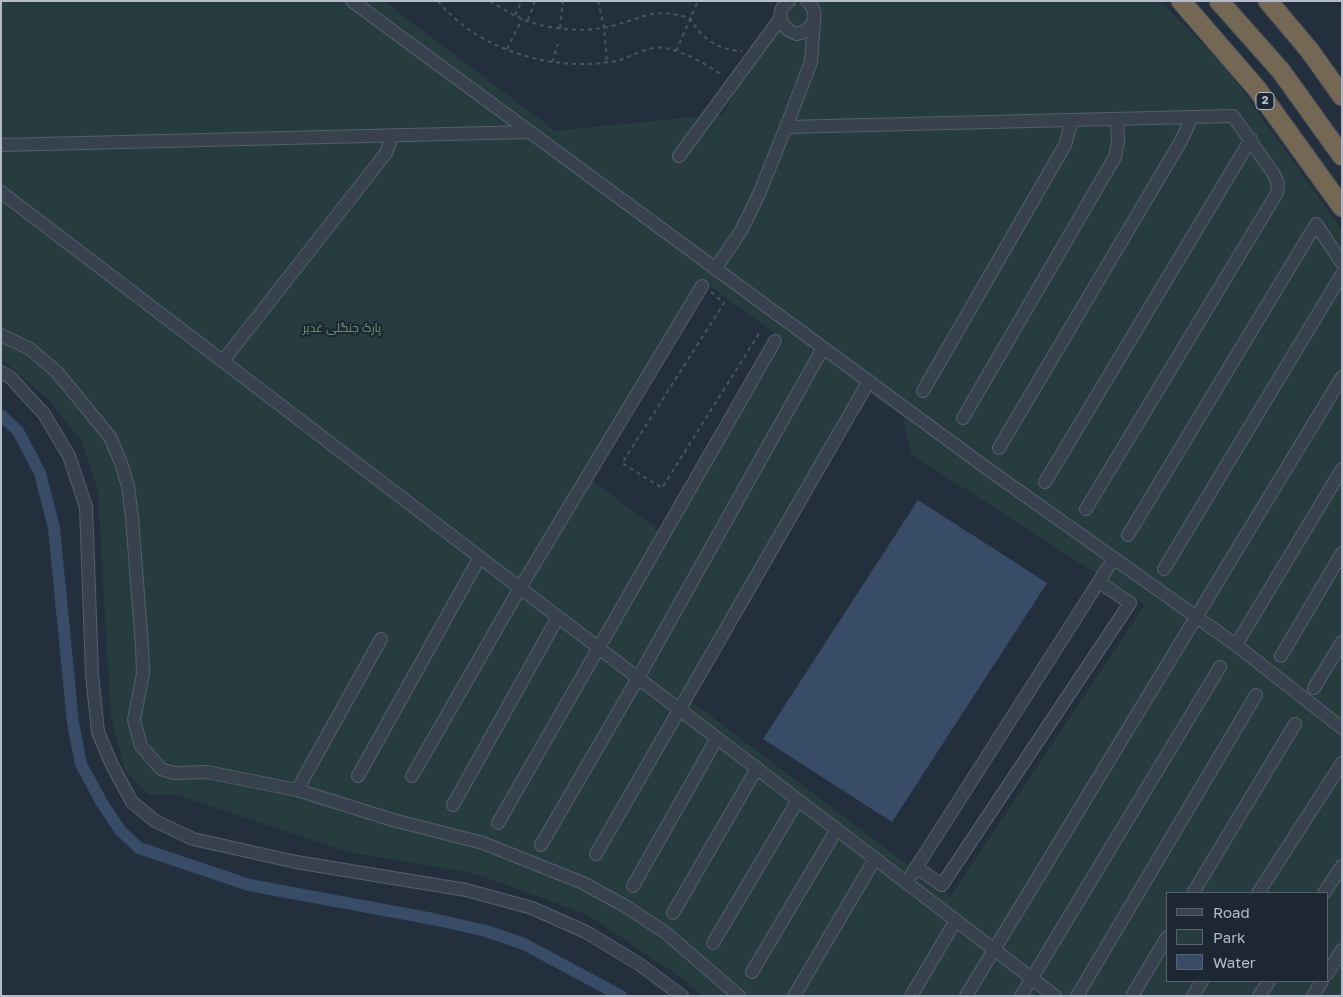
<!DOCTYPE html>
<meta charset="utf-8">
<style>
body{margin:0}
#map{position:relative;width:1343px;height:997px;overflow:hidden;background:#242f3e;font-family:"Golos Text",sans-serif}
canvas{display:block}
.frame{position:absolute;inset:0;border:2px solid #b4bcc9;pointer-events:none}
.legend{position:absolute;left:1166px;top:892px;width:162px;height:90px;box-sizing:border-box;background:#1d2633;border:1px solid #59626f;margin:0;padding:6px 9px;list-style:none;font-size:15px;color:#b4bcc9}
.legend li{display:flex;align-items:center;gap:10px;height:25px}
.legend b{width:25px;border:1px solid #59626f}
</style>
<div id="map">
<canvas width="1343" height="997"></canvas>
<div class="frame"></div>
<ul class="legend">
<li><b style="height:6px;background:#38414e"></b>Road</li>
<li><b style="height:14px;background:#263c3f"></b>Park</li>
<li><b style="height:14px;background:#394c67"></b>Water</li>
</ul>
</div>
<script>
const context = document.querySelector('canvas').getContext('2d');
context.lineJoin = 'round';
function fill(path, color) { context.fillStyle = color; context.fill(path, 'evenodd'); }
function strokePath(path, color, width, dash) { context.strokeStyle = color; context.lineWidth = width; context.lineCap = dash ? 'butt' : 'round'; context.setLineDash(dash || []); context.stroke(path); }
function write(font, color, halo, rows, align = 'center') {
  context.font = font + ' "Golos Text",Cairo,sans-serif'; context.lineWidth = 4.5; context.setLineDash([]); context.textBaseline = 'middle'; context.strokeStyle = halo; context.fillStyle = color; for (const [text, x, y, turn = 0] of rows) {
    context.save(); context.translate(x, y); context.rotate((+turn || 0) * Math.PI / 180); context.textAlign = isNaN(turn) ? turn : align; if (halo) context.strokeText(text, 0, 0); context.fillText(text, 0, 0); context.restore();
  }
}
fill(new Path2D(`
 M1,1H384L555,131L723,114L785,1H1160L1224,65L1342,230V996H702L682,978L588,915L477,874L348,852L178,795L148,794L125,770L111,718L98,490L82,442L48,399L1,359ZM710,286L785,341L667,536L585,476ZM870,394L903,417L911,454L1145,605L950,897L687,698ZM1167,893H1327V981H1167Z`), '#263c3f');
fill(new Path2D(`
 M918,500L1047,583L892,822L763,739Z`), '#394c67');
strokePath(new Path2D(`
 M1,415L18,431L40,473L54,528L73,723L81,764L102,803L120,830L139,848L249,885L433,919L486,931L524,944L621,996`), '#394c67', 12);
const minor = new Path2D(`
 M352,1L985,467L1236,645L1342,728
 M789,1C773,12 781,29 797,34C814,30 821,14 807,1
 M786,127L1233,116L1273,173L1278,183L1277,193L1086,509
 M1,145L529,132
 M679,156L780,19
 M1,192L1055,996
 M715,269L741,231L759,194L786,127L811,62L814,21
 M1,335L30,349L57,372L110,437L121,463L128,486L132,518L142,646L143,673L134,720L141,746L161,769L174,773L207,772L297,790L393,820L483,843L583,883L625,906L666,933L739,996
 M223,361L386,153L393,135
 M1,372L10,377L44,414L69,456L86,507L92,674L98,732L112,765L132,802L155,821L193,839L296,862L466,890L532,908L586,932L639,964L682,996
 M923,391L1065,145L1072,120
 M963,418L1115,157L1118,142L1117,119
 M999,448L1181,141L1192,117
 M1045,482L1251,139
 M1128,535L1316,224L1342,263
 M1164,569L1342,274
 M1236,645L1342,469
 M1281,656L1342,553
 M1314,688L1342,642
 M358,776L480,557
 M412,776L520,588L702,286
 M297,790L381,639
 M453,805L558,617
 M498,823L775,341
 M541,845L638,678L823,348
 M596,854L869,381
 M916,867L942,885L1130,603L1099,582
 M912,874L1114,558
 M633,886L717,738
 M1193,893L1295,724
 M1258,893L1342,763
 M1324,893L1342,866
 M673,913L757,768
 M713,943L798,800
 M752,972L837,829
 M1327,974L1342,950
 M794,996L875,859
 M911,996L956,920
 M966,996L1342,377
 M1021,996L1220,667
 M1077,996L1256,695
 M1132,996L1167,937
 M1193,996L1202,981
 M1259,996L1269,981
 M1313,996L1322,981`);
const highway = new Path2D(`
 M1181,1L1257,89L1342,207
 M1219,1L1281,71L1342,156
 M1268,1L1310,51L1342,96`);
strokePath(minor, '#565f6c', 14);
strokePath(highway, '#434c59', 21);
strokePath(new Path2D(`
 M438,1C478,50 550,71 610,62C629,60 645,45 665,48C685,52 706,64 723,76
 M490,1C500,7 510,14 520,18C546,30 585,33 612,26C647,17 652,7 690,18C702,39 717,50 742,51
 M598,1L604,27L607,63
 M515,15L522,1
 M528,20L535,1
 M560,28L563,1
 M507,49L522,19
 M676,51L698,1
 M552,62L558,44
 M711,292L724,303L622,463L662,488L760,332`), '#44595c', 2, [4, 4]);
strokePath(minor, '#38414e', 12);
strokePath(highway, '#746855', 19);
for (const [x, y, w] of [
 [1265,101,18]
]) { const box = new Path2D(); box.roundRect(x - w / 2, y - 8.5, w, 17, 4); context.fillStyle = '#1d2633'; context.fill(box); strokePath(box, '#b4bcc9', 1); }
write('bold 11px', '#b4bcc9', null, [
 ["2",1265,101]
]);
write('12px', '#6b9a76', '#1d2633', [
 ["پارک جنگلی غدیر",342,328]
]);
</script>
